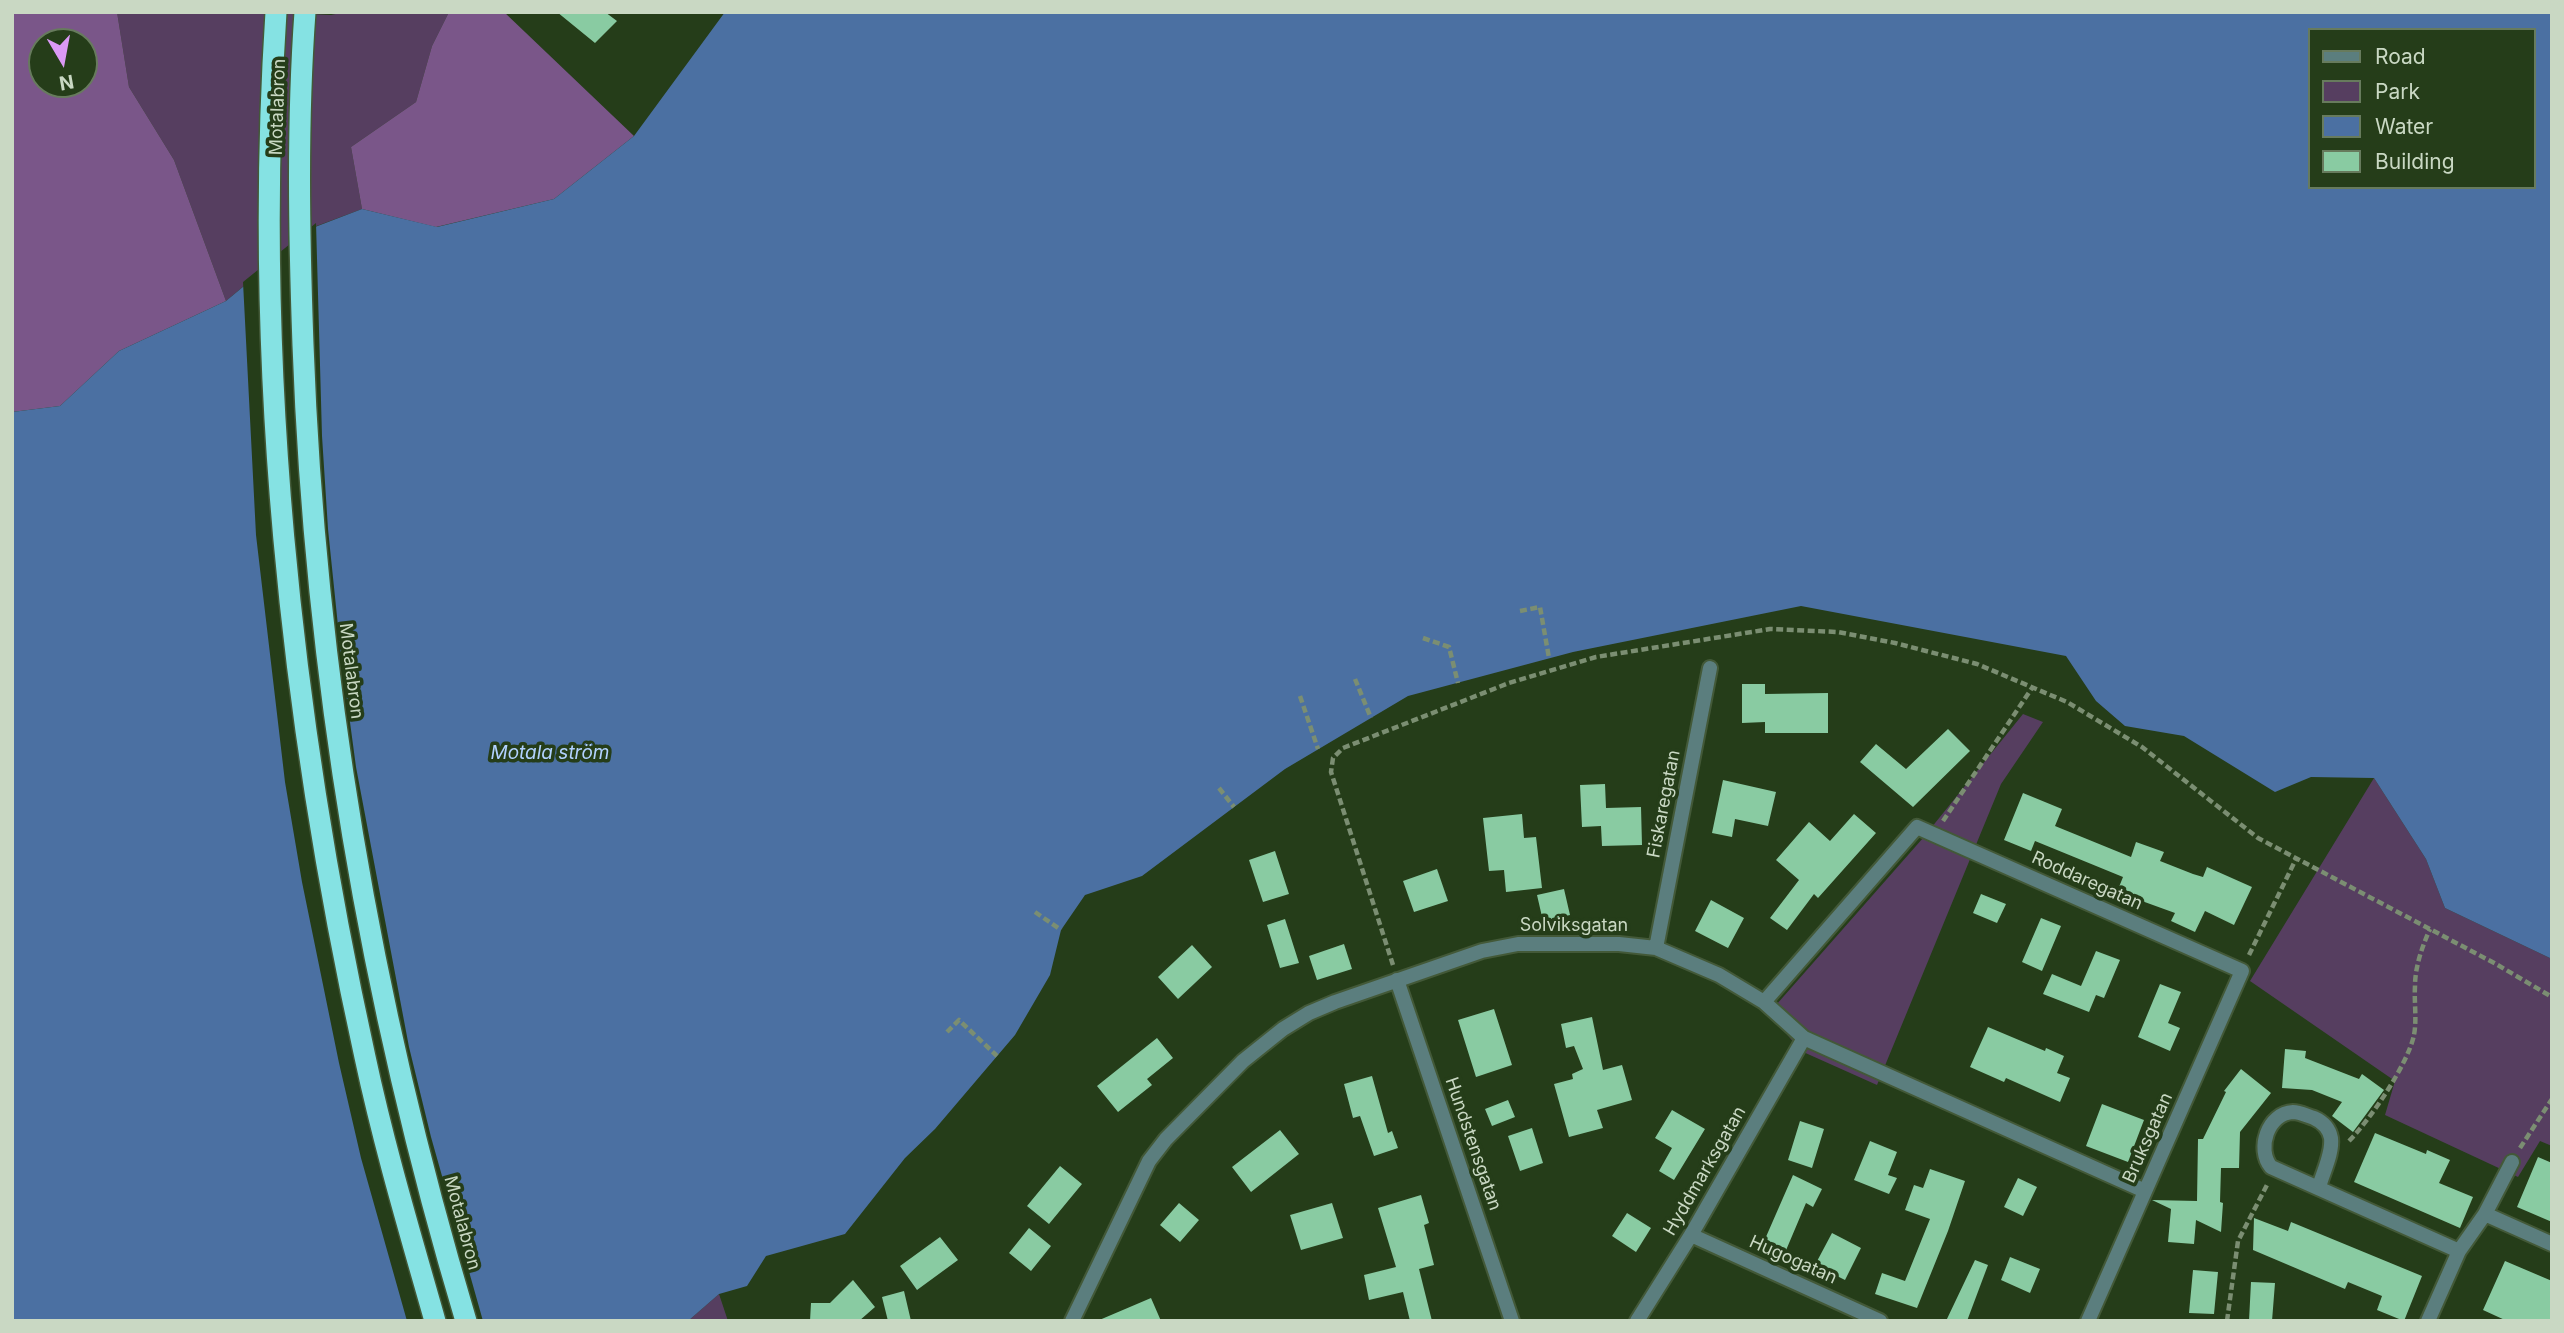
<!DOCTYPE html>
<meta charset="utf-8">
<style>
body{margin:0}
#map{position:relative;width:2564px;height:1333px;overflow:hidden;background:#253d19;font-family:Inter,sans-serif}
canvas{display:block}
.frame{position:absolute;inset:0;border:14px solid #c9d8c3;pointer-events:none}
.legend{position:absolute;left:2308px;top:28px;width:228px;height:161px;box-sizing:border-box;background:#253d19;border:2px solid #677b5d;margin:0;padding:9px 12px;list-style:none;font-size:21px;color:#c9d8c3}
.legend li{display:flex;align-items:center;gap:14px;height:35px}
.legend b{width:35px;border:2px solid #677b5d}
.north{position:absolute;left:28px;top:28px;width:70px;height:70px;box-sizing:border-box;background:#253d19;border:2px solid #677b5d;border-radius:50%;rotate:170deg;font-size:19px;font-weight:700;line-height:28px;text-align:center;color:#c9d8c3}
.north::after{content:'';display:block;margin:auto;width:24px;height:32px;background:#db99f5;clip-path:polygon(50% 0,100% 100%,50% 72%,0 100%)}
</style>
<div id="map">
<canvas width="2564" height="1333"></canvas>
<div class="frame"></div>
<ul class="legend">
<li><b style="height:9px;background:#5b7e7e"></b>Road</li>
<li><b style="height:19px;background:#563e60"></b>Park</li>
<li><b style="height:19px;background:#4b70a2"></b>Water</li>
<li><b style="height:19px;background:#89cba2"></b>Building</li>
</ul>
<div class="north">N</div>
</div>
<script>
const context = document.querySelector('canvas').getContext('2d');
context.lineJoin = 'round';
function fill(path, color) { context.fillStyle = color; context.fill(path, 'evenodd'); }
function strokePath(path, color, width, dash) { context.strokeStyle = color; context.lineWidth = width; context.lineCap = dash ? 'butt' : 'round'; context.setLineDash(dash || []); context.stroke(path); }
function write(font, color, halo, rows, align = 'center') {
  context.font = font + ' Inter,sans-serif'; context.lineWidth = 7; context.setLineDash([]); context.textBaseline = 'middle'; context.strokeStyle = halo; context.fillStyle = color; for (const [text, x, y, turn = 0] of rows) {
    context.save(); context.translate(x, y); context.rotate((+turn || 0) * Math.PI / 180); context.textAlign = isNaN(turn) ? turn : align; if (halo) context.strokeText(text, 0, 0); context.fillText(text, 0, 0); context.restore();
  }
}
fill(new Path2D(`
 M117,12H267L331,15L345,12H449L432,46L416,102L351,147L362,209L314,227L226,301L174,160L129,87Z
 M2023,714L2043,722L2001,784L1877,1085L1801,1051L1769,1013L1923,838Z
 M2374,778L2426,859L2445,908L2552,959V1146L2540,1141L2518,1177L2385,1115L2395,1081L2250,981Z
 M719,1294L728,1321H688Z`), '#563e60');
fill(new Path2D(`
 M12,12H117L129,87L174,160L226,301L119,351L60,406L12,412ZM42,42H84V84H42Z
 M449,12H504L634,136L554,199L436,227L362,209L351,147L416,102L432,46Z`), '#7a5689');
fill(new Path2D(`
 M725,12H2552V959L2445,908L2426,859L2374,778L2311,777L2275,792L2184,736L2125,726L2096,701L2066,656L1801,606L1573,652L1408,696L1285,769L1142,876L1085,895L1061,930L1050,975L1015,1035L935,1129L905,1158L845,1234L766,1256L747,1286L719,1294L688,1321H12V412L60,406L119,351L226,301L315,227L362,209L437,227L554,199L634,136ZM2310,30H2534V187H2310Z`), '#4b70a2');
fill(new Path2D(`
 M316,223L322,436L328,529L341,655L356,767L409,1047L431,1137L483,1321H407L361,1158L339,1063L302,882L285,782L256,535L243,282Z`), '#253d19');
fill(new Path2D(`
 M557,12H605L617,21L595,43Z
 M1742,684H1765V694L1828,693V733H1765V722L1742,723Z
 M1948,729L1970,751L1913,807L1860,762L1876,744L1906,769Z
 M1723,780L1776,792L1768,826L1735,819L1732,837L1712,833Z
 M1605,784L1606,808L1641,807L1642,845L1602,846L1601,826L1582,827L1580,785Z
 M2023,793L2062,809L2055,826L2131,857L2136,842L2164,852L2160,861L2193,874L2203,877L2207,867L2252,887L2234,925L2205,911L2195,932L2171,921L2175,913L2117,892L2123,877L2035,841L2031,851L2004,840Z
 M1522,814L1524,838L1536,837L1542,888L1506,892L1504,870L1489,871L1483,818Z
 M1854,814L1876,833L1818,898L1814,894L1787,930L1770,918L1799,880L1776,860L1809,822L1830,841Z
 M1275,851L1289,894L1263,902L1249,860Z
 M1437,869L1448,901L1414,912L1403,881Z
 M1564,889L1570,915L1543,921L1537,895Z
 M1981,894L2006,904L1997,923L1973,913Z
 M1711,900L1744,918L1728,948L1695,931Z
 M2041,918L2061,926L2042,971L2022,962Z
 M1285,919L1299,963L1280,968L1267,925Z
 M1344,944L1352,969L1317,980L1309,956Z
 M1192,945L1212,967L1178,999L1158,977Z
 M2096,951L2120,960L2104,998L2096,995L2089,1012L2043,994L2052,974L2081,986Z
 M2160,984L2181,992L2168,1023L2180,1028L2170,1051L2138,1037Z
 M1494,1009L1512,1065L1476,1077L1458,1020Z
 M1592,1017L1603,1070L1622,1065L1632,1100L1597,1110L1603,1128L1569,1137L1554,1084L1573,1079L1572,1074L1583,1069L1574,1046L1566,1048L1561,1024Z
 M1988,1027L2045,1051L2046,1048L2064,1056L2057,1073L2070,1078L2060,1102L2006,1078L2004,1082L1970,1067Z
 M1157,1038L1173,1058L1147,1079L1152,1085L1118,1112L1097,1086Z
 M2285,1049L2306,1051L2305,1058L2359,1079L2362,1074L2384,1090L2353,1132L2332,1116L2342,1102L2312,1090L2282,1088Z
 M2241,1069L2271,1093L2240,1132L2239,1168H2221L2220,1202L2223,1203L2221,1232L2196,1220L2194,1244L2168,1242L2171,1209L2152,1200L2197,1201L2198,1139H2203L2226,1092L2224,1091Z
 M1372,1076L1388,1133L1392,1131L1398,1148L1374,1156L1360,1116L1353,1118L1344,1084Z
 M1508,1100L1515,1117L1492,1126L1485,1109Z
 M2102,1104L2144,1120L2128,1162L2086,1146Z
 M1672,1110L1705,1129L1674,1180L1659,1171L1672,1148L1655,1138Z
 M1800,1121L1824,1129L1812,1168L1788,1160Z
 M1532,1128L1543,1163L1520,1171L1508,1136Z
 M1280,1130L1299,1154L1251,1192L1232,1167Z
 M2375,1133L2426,1154L2427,1150L2450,1160L2439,1183L2473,1197L2460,1228L2354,1182Z
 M1870,1141L1897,1152L1888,1175L1897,1178L1889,1194L1854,1180Z
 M2538,1157L2552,1163V1222L2517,1207Z
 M1060,1166L1082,1184L1049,1224L1027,1206Z
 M1930,1169L1965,1181L1948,1231L1917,1308L1875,1294L1882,1273L1905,1281L1930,1219L1905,1210L1914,1185L1923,1188Z
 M1793,1175L1822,1189L1813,1207L1806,1203L1784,1255L1762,1246Z
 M2018,1178L2037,1187L2023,1216L2004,1207Z
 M1421,1195L1429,1223L1424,1225L1434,1265L1419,1269L1432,1321H1410L1403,1292L1369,1300L1364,1275L1396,1267L1378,1208Z
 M1179,1203L1199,1220L1180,1242L1160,1225Z
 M1332,1203L1343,1238L1301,1250L1290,1215Z
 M1627,1213L1651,1228L1636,1252L1612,1236Z
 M2254,1218L2288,1231L2291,1222L2422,1276L2404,1321L2377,1310L2382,1296L2348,1282L2345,1289L2253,1250Z
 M1029,1228L1051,1246L1031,1271L1009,1253Z
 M1832,1233L1861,1248L1845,1280L1815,1265Z
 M940,1237L958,1260L917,1290L900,1266Z
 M2010,1257L2040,1269L2030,1293L2001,1280Z
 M1975,1260L1988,1265L1967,1321H1946Z
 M2505,1261L2552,1281V1321H2507L2483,1310Z
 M2193,1270L2218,1272L2214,1314L2189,1313Z
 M853,1280L875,1307L859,1321H810L811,1303H830Z
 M2251,1282L2275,1283L2272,1321H2249Z
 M904,1291L911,1321H888L882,1297Z
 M1151,1298L1161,1321H1097Z`), '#89cba2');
const street = new Path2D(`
 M1656,948L1710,668
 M1397,980L1512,1321
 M1764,1002L1917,827L2242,971L2088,1321
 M2319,1187C2323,1172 2333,1153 2331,1138C2329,1128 2323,1122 2314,1118C2307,1116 2300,1112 2293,1112C2268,1113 2256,1149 2271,1167L2459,1251
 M2485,1214L2552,1244
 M1691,1235L1880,1321
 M1072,1321L1149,1161L1166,1139L1243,1061L1283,1029L1309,1013L1335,1002L1482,951L1518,944H1619L1656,948L1719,975L1764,1002L1804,1038L2145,1191
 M1637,1321L1691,1235L1804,1038
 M2428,1321L2459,1251L2485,1214L2512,1162`);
const highway = new Path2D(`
 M276,12C253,360 290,717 365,1057C384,1146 410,1233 435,1321
 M305,12C297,123 299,234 303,345C315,676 371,1004 466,1321`);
strokePath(street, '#435938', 18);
strokePath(highway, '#435938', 24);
strokePath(new Path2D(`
 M1520,611L1540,607L1549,658
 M1423,638L1449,647L1458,683
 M1355,679L1371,718
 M1300,696L1318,749
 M1219,788L1234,807
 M1943,821L2032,688
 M1035,912L1061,930
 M2249,955L2296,859
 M1393,965L1331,772L1333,758L1343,748L1509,683L1596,657L1770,629L1838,632L1895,643L1977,664L2067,702L2142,747L2258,838L2496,964L2552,997
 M947,1032L959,1020L997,1056
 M2349,1141C2370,1120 2408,1064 2414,1035C2417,1019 2414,1003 2415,986C2415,967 2422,947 2430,929
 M2520,1148L2552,1099
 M2227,1321L2238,1241L2268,1183`), '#7b8e72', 4.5, [7, 3.5]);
strokePath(street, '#5b7e7e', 14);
strokePath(highway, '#85e2e3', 21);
write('18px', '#c9d8c3', '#253d19', [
 ["Motalabron",278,107,-88],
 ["Motalabron",351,671,83],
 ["Fiskaregatan",1664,804,-79],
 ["Roddaregatan",2087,881,24],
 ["Solviksgatan",1574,926],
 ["Bruksgatan",2148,1138,-66],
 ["Hundstensgatan",1473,1144,71],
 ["Hyddmarksgatan",1705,1171,-60],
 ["Motalabron",462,1223,75],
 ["Hugogatan",1793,1260,24]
]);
write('italic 19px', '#b2d2ff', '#253d19', [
 ["Motala ström",550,753]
]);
</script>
